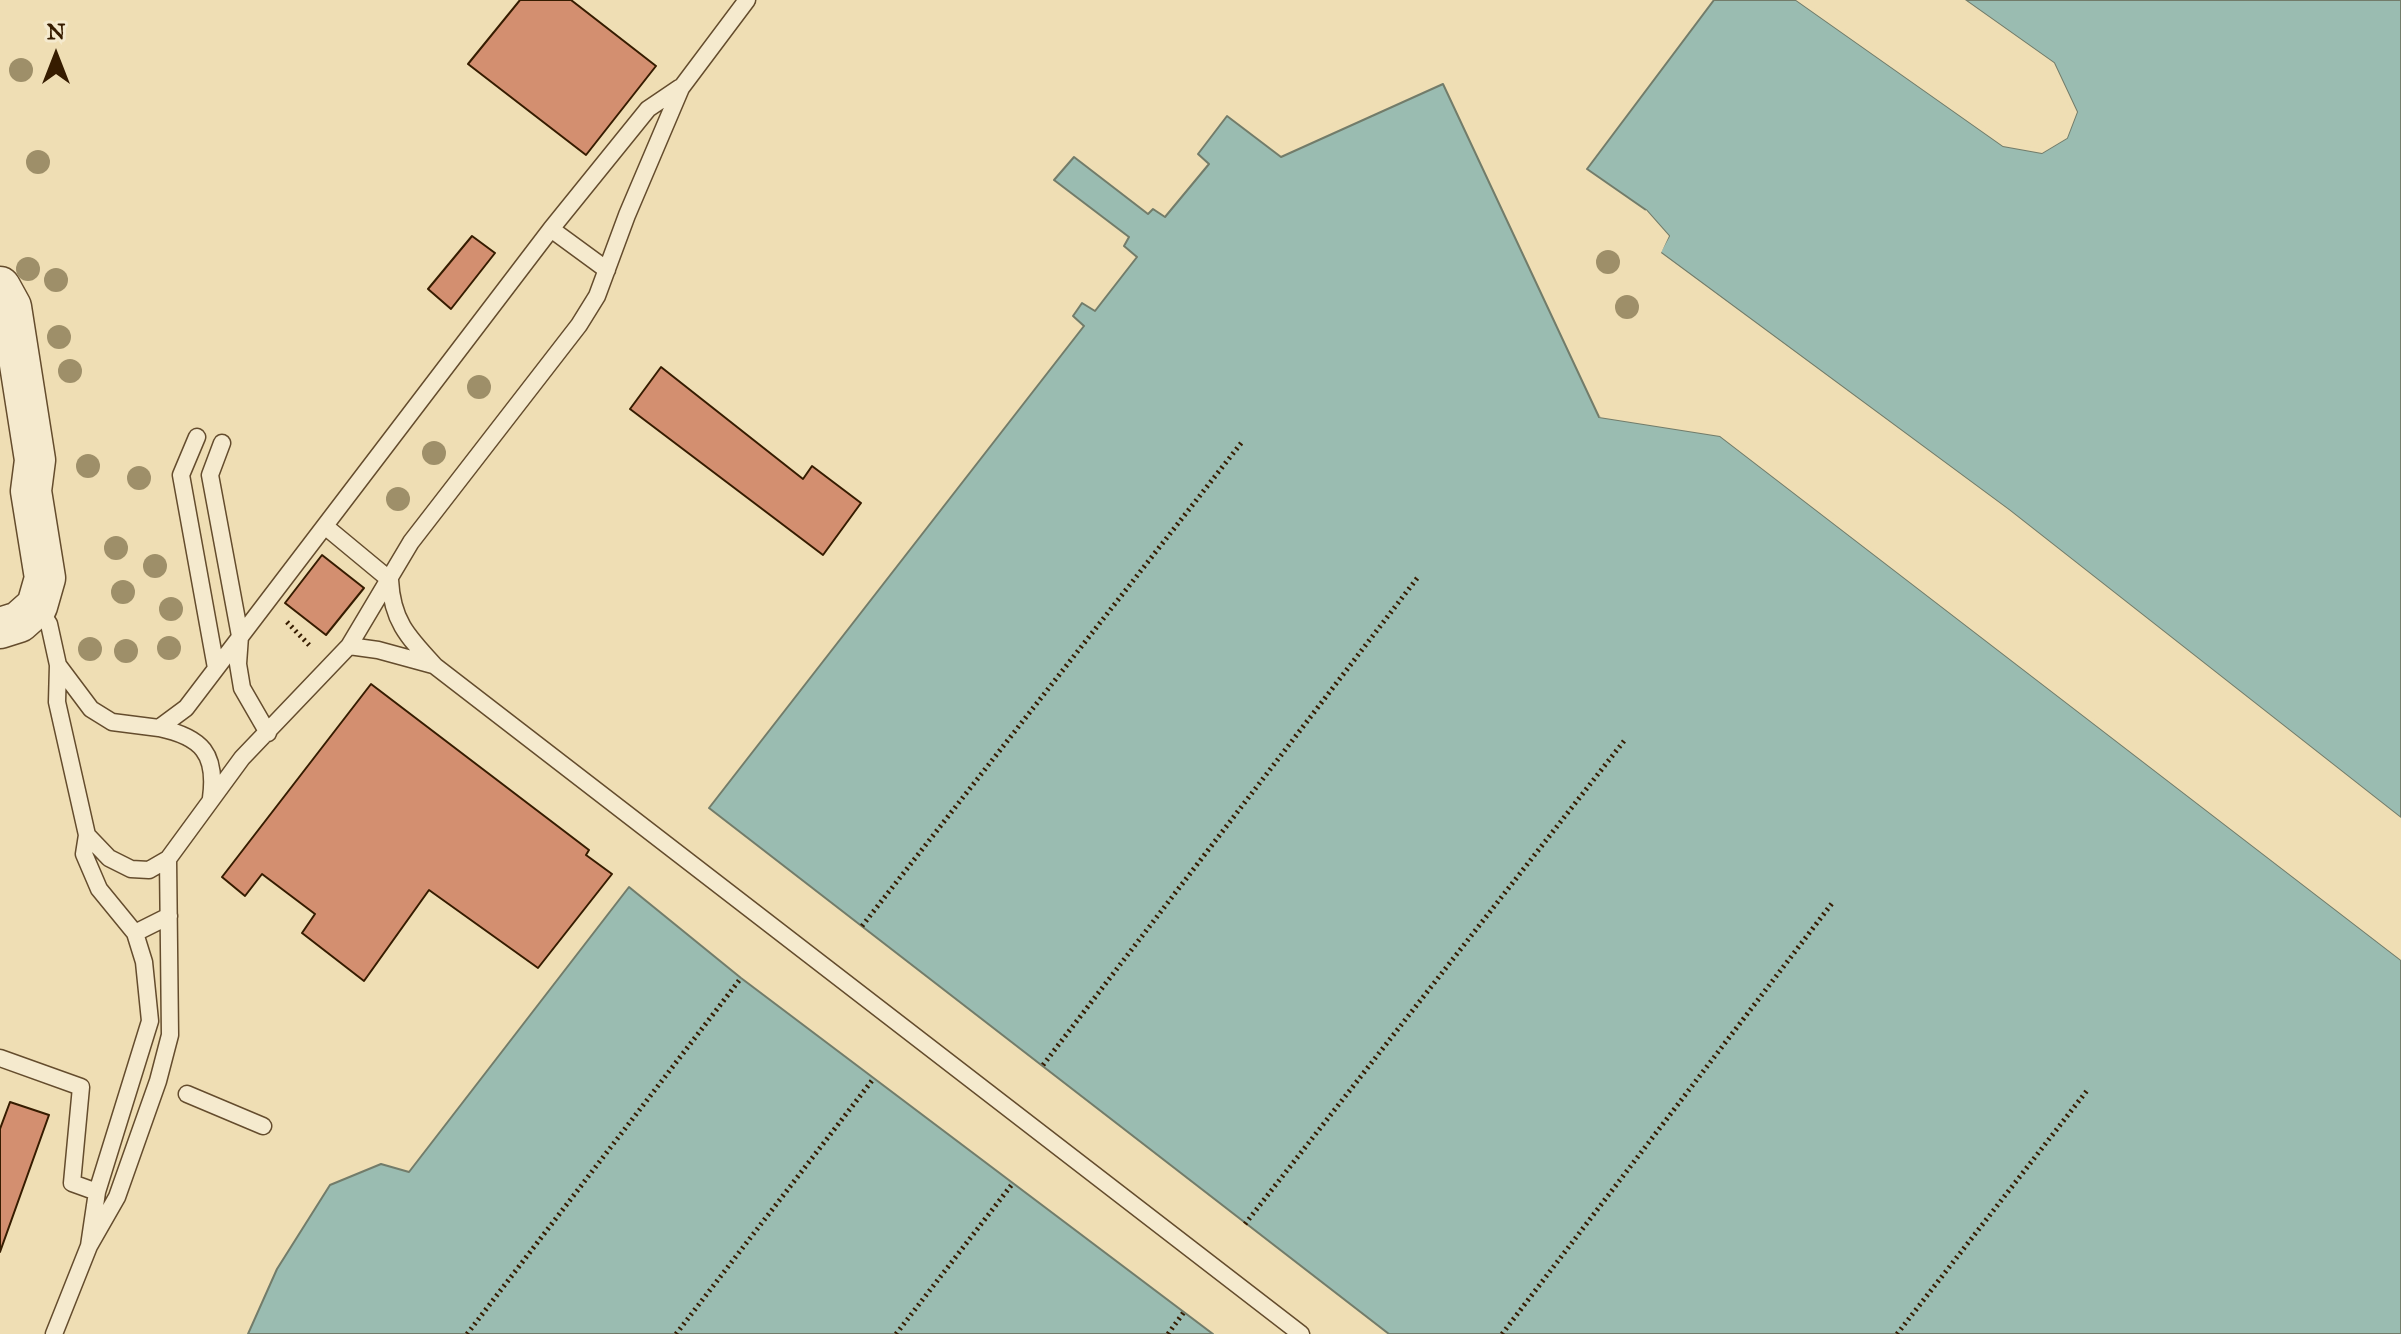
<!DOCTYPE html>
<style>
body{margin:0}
#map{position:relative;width:2401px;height:1334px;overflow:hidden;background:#efdeb4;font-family:"IM FELL Great Primer",serif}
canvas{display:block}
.north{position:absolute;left:16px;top:16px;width:80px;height:80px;-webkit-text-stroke:6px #f5eace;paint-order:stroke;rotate:0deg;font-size:22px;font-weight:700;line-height:32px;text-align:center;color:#361c00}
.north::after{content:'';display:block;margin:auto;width:28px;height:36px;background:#361c00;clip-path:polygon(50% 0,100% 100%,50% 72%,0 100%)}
</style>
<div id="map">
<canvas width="2401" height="1334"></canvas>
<div class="north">N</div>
</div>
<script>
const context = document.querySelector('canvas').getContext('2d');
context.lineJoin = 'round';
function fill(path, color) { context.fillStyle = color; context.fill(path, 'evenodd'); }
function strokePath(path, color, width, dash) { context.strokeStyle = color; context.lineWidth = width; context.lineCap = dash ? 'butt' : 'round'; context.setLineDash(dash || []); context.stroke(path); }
const water = new Path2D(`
 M1714,0H1796L2003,146L2042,153L2067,138L2077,112L2054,63L1965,0H2401V818L2009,510L1660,252L1669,236L1646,210L1587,169Z
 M1443,84L1599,417L1720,436L2401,960V1334H1389L709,808L1084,326L1073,316L1082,303L1095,311L1137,257L1124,246L1129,237L1054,180L1074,157L1148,214L1153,209L1165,217L1209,164L1198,154L1227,116L1281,157Z
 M629,887L741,978L1213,1334H248L277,1269L330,1185L381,1164L409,1172Z`);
fill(water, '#9abcb1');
strokePath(water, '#727c6a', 2);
fill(new Path2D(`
 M1796,0H1803L2004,142L2042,149L2064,135L2073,112L2051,66L1961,0H1965L2054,63L2077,112L2067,138L2042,153L2003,146Z
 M1646,210L1669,236L1661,253L2009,510L2401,818V822L2006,514L1658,255L1656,251L1664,237L1643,213Z
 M1605,414L1722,433L2401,955V960L1720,436L1599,417Z`), '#efdeb4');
const building = new Path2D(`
 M520,0H571L656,66L586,155L468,64Z
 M472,236L495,253L451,309L428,289Z
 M661,367L803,479L812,466L861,503L823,555L630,409Z
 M322,555L364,588L326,635L285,603Z
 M371,684L589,850L586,855L612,874L538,968L429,890L364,981L302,933L315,914L262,874L245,896L222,877Z
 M10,1102L49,1115L0,1252V1129Z`);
fill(building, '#d38f70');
strokePath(building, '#361c00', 2);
const service = new Path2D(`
 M551,229L607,270
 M197,437L181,475L216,668
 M222,443L210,475L240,636L238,664L242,688L268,733
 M326,527L390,580C392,621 408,637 435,666L1301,1334
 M38,607L49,624L58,665L57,702L87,835L84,854L99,889L135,933L144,962L150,1021L97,1192L89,1246
 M349,646L378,650L433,665
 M58,665L91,709L112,722L159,728L186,708L551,229L648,109L679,88
 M159,728C202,737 217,754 211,798
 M87,835L109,858L131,869L149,870L168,859L242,758L349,646L411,542L579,325L597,296L627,215L681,88L747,0
 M135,933L169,916
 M0,1058L81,1087L72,1183L97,1192
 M187,1094L263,1126
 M54,1334L89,1246L117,1197L158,1081L170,1035L168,859`);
const tertiary = new Path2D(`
 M0,287L11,307L35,460L31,491L45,578L37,606L19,622L0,628`);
strokePath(service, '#644c2d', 19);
strokePath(tertiary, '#644c2d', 43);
strokePath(new Path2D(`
 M287,622L310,646
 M862,926L1242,442
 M1043,1065L1418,577
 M1245,1224L1624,741
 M467,1334L741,978
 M676,1334L874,1078
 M896,1334L1013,1183
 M1168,1334L1184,1312
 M1502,1334L1833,902
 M1897,1334L2089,1088`), '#361c00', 5, [2, 4]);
strokePath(service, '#f5eace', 16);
strokePath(tertiary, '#f5eace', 40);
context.fillStyle = '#9e8f69';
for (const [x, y] of [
 [21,70],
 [38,162],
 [1608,262],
 [28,269],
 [56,280],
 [1627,307],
 [59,337],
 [70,371],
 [479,387],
 [434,453],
 [88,466],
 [139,478],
 [398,499],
 [116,548],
 [155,566],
 [123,592],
 [171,609],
 [169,648],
 [90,649],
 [126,651]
]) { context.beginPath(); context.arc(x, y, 12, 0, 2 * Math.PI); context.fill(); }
</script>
